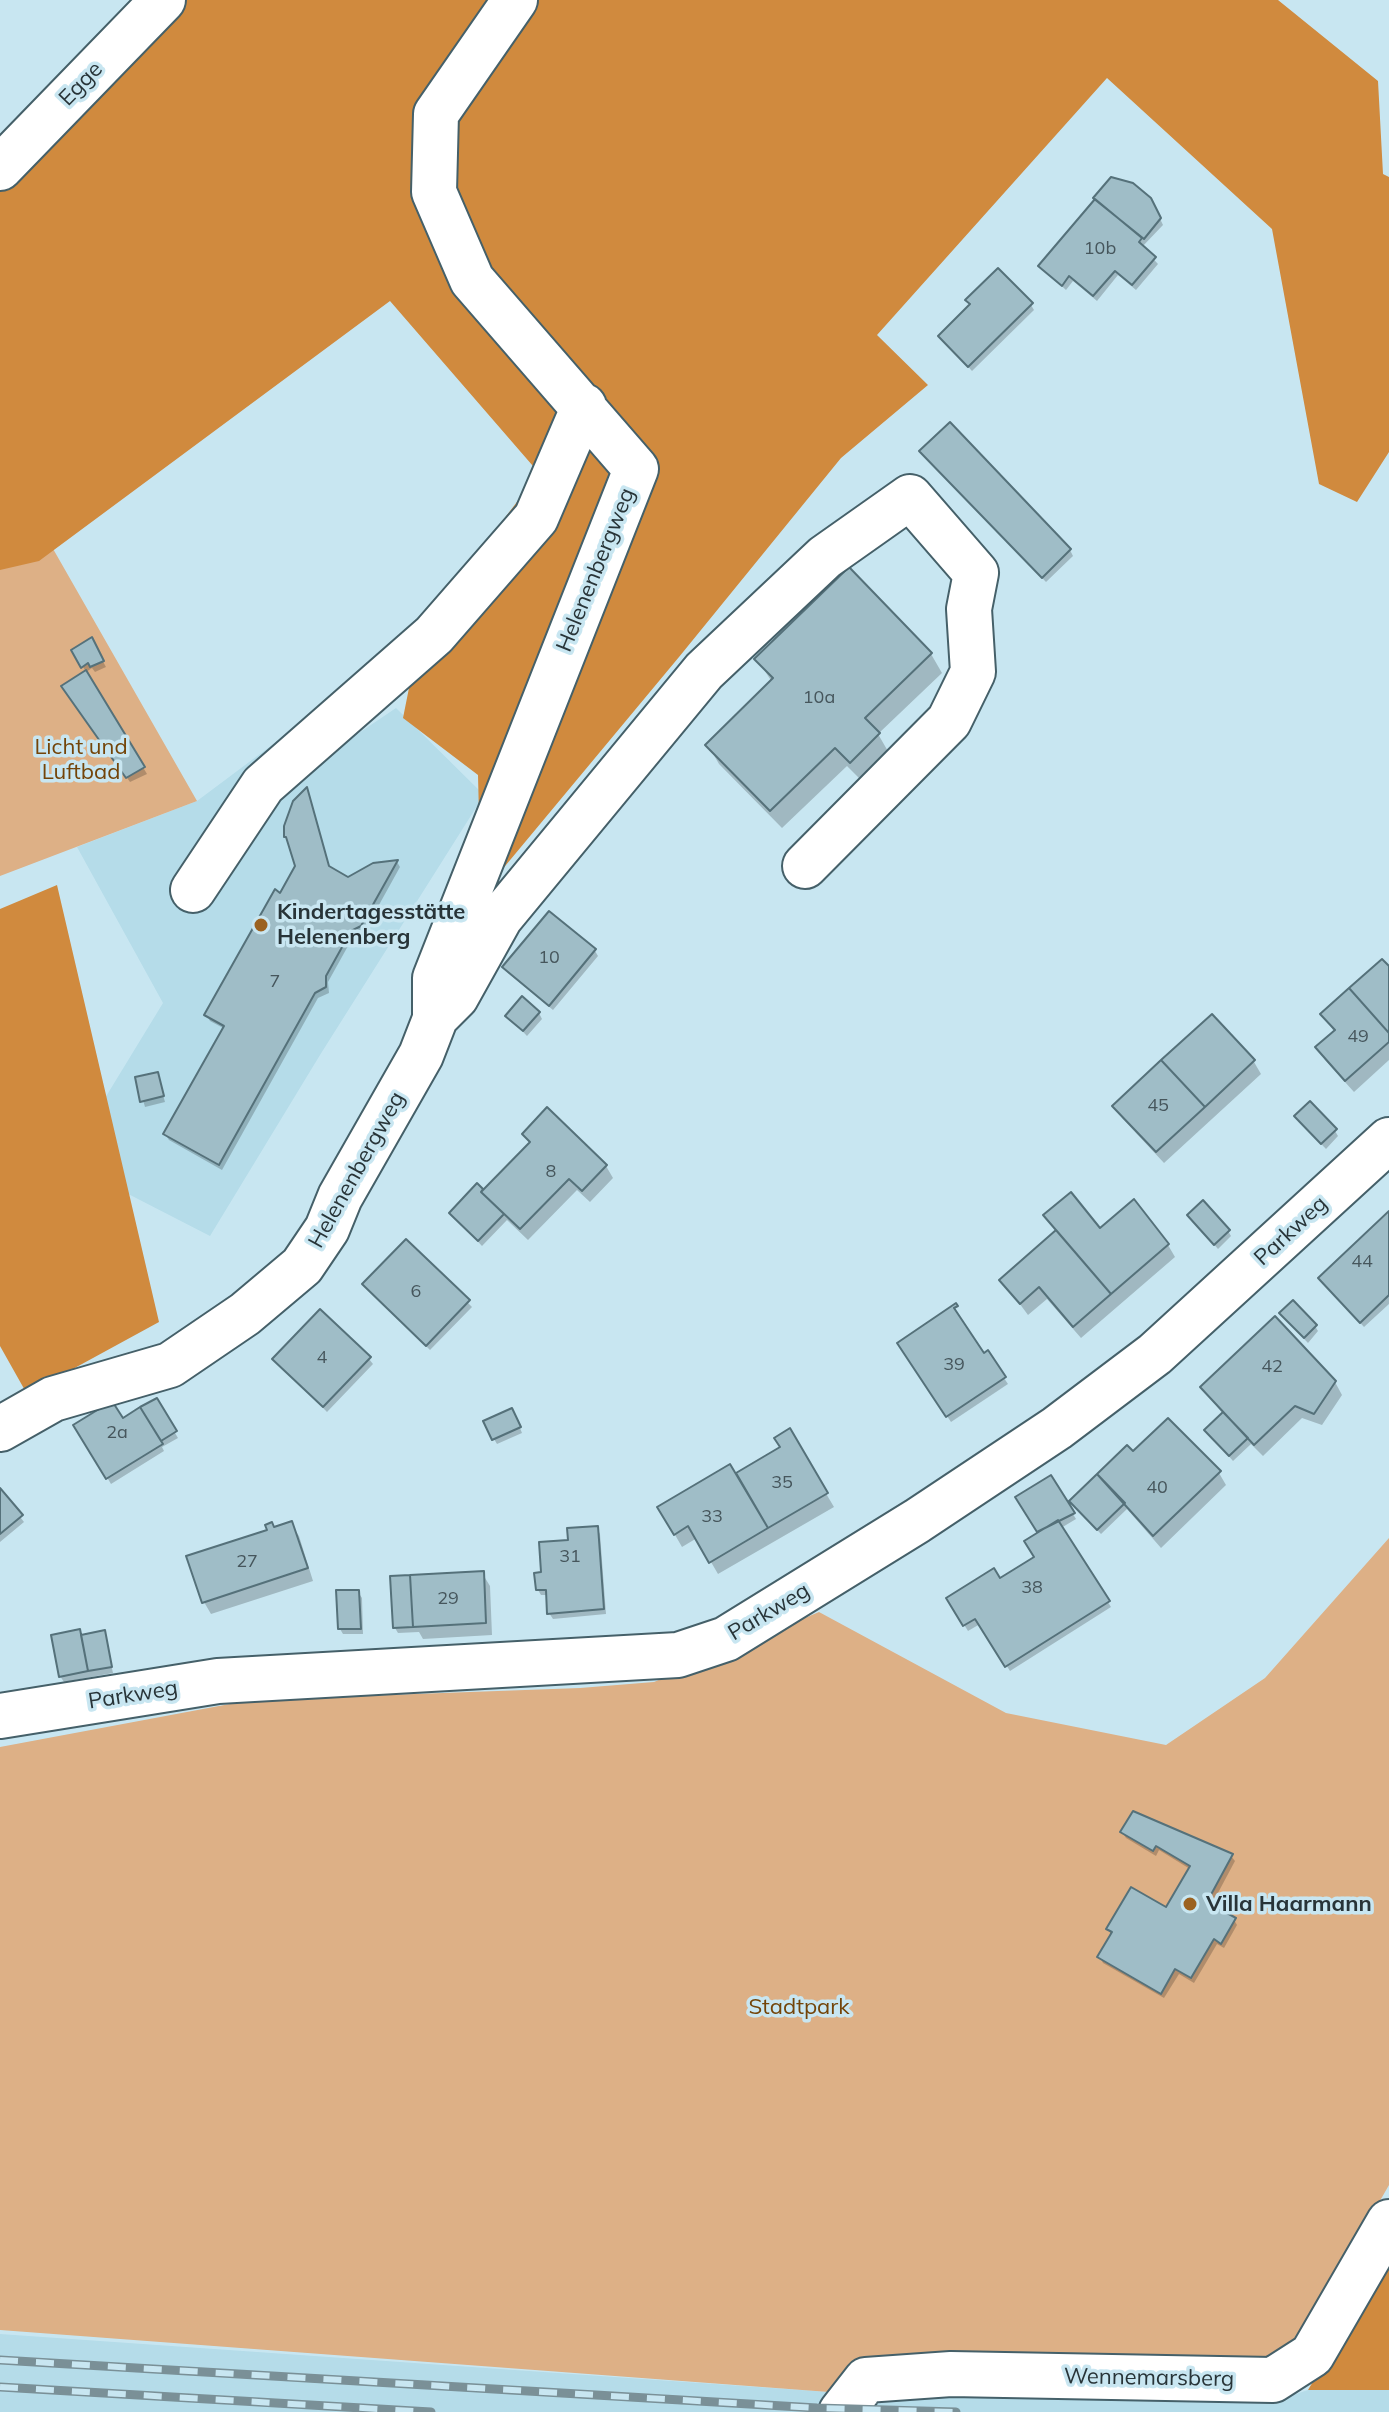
<!DOCTYPE html>
<meta charset="utf-8">
<style>
body{margin:0}
canvas{display:block;background:#c8e6f1}
</style>
<canvas width="1389" height="2412"></canvas>
<script>
const context = document.querySelector('canvas').getContext('2d');
context.lineJoin = 'round';
function fill(path, color) { context.fillStyle = color; context.fill(path, 'evenodd'); }
function strokePath(path, color, width, dash) { context.strokeStyle = color; context.lineWidth = width; context.lineCap = dash ? 'butt' : 'round'; context.setLineDash(dash || []); context.stroke(path); }
function write(font, color, halo, rows, align = 'center') {
  context.font = font + ' Mulish,sans-serif'; context.lineWidth = 7; context.setLineDash([]); context.textBaseline = 'middle'; context.strokeStyle = halo; context.fillStyle = color; for (const [text, x, y, turn = 0] of rows) {
    context.save(); context.translate(x, y); context.rotate((+turn || 0) * Math.PI / 180); context.textAlign = isNaN(turn) ? turn : align; if (halo) context.strokeText(text, 0, 0); context.fillText(text, 0, 0); context.restore();
  }
}
fill(new Path2D(`
 M396,708L484,795L320,1055L210,1236L66,1162L163,1003L77,847L197,801L296,727L316,762Z
 M0,2334L829,2392L814,2412H0Z
 M1308,2390H1389V2412H871L886,2392L1278,2400Z`), '#b5dce9');
fill(new Path2D(`
 M40,526L197,801L0,876V536Z
 M1389,1538V2185L1302,2337L1262,2362L868,2356L844,2375L829,2392L0,2330V1747L251,1700L580,1688L654,1682L819,1612L1006,1713L1166,1745L1265,1678Z`), '#ddb086');
fill(new Path2D(`
 M187,0H1278L1378,81L1383,174L1389,177V452L1357,502L1319,484L1272,229L1107,78L877,335L928,385L841,458L679,657L481,895L478,775L403,718L421,628L539,473L390,301L39,561L0,570V192Z
 M57,885L159,1322L27,1394L0,1346V909Z
 M1389,2255V2390H1308Z`), '#d08a3e');
fill(new Path2D(`
 M1112,179L1154,206L1163,225L1142,247L1158,264L1136,290L1118,275L1097,301L1073,281L1066,290L1040,266Z
 M967,300L1031,305L1034,310L972,371L940,336L971,306Z
 M925,457L1070,550L1073,556L1046,582Z
 M91,640L106,667L95,672L92,668L86,672L74,651Z
 M931,654L942,673L878,734L889,753L862,781L847,766L782,828L719,764L708,745L772,682L757,659Z
 M86,672L147,774L130,782L67,692Z
 M307,790L330,869L348,880L374,865L397,862L400,867L364,932L353,937L328,982L329,993L318,998L222,1170L169,1140L165,1134L225,1029L210,1021L207,1015L297,866Z
 M550,914L595,951L598,956L553,1010L508,973L505,967Z
 M1389,969V1060L1354,1092L1325,1060L1318,1048L1335,1033L1323,1015Z
 M539,1013L542,1019L527,1036L508,1016Z
 M1212,1016L1254,1062L1261,1074L1164,1163L1122,1118L1115,1106Z
 M157,1074L165,1102L145,1107L137,1079Z
 M1300,1122L1335,1131L1338,1136L1326,1149Z
 M524,1134L606,1166L613,1178L590,1202L577,1190L528,1240L507,1220L482,1246L451,1213L482,1190L483,1193L530,1145Z
 M1389,1214V1304L1364,1327L1324,1284Z
 M1046,1215L1100,1231L1168,1245L1175,1257L1081,1338L1047,1299L1028,1315L1002,1280L1057,1232Z
 M1189,1216L1228,1231L1231,1236L1218,1249Z
 M406,1241L472,1307L430,1350L364,1284Z
 M1285,1319L1315,1326L1318,1331L1308,1343Z
 M899,1344L984,1355L987,1353L1008,1384L951,1422Z
 M275,1359H369L373,1364L327,1412Z
 M1335,1382L1342,1395L1322,1425L1302,1418L1263,1456L1251,1444L1233,1461L1206,1430L1223,1414L1202,1388Z
 M156,1401L178,1438L162,1447L164,1451L111,1484L76,1425L123,1421Z
 M515,1416L522,1433L497,1444L494,1439Z
 M789,1431L834,1507L718,1574L697,1538L682,1547L659,1507L735,1476L782,1448Z
 M1133,1454L1219,1473L1226,1485L1161,1548L1127,1509L1101,1534L1075,1507Z
 M1051,1478L1076,1519L1061,1528L1111,1607L1010,1671L980,1624L968,1631L948,1599L1000,1581L1036,1558L1040,1533L1018,1498Z
 M0,1491L24,1522L0,1542Z
 M291,1524L299,1536L313,1581L211,1614L204,1602L274,1529Z
 M597,1528L600,1534L606,1614L553,1619L549,1613L548,1595H541L538,1590L544,1573L570,1541Z
 M482,1573L490,1586L492,1635L423,1639L419,1632L398,1633L395,1628Z
 M358,1592L362,1598L363,1634H343L340,1629Z
 M79,1632L82,1636L104,1633L113,1673L64,1682L60,1676Z
 M1122,1832L1231,1856L1235,1861L1211,1906L1234,1920L1237,1925L1224,1948L1217,1944L1194,1983L1179,1974L1164,1998L1103,1963L1100,1957L1112,1936L1108,1929L1166,1910L1190,1869L1159,1850L1156,1856L1126,1838Z`), '#0003');
const building = new Path2D(`
 M1111,177L1133,183L1151,198L1161,218L1144,239L1093,198Z
 M1095,199L1142,238L1139,242L1156,257L1132,285L1115,271L1093,296L1069,276L1062,286L1038,266Z
 M998,268L1033,303L968,367L938,336L970,304L965,300Z
 M950,422L1071,549L1042,578L919,451Z
 M849,567L932,653L865,718L880,733L850,763L835,748L770,811L705,745L773,678L754,659Z
 M92,637L104,661L90,667L88,663L81,668L71,650Z
 M86,670L145,767L126,778L61,686Z
 M307,787L329,866L348,877L373,863L398,860L361,926L351,931L326,976V987L315,993L219,1165L163,1134L224,1026L204,1015L275,889L280,893L295,866L286,837H284V826L293,801Z
 M549,911L596,949L549,1006L502,967Z
 M1382,959L1389,966V1033L1349,988Z
 M1349,988L1389,1033V1042L1345,1081L1315,1047L1335,1030L1320,1014Z
 M522,996L540,1012L523,1031L505,1016Z
 M1212,1014L1255,1060L1205,1107L1161,1060Z
 M1161,1060L1205,1107L1156,1152L1112,1106Z
 M158,1072L164,1096L140,1102L135,1077Z
 M1310,1101L1337,1129L1321,1144L1294,1116Z
 M547,1107L607,1165L582,1191L569,1179L520,1229L481,1192L530,1142L522,1134Z
 M477,1183L483,1189L481,1192L504,1214L478,1241L449,1213Z
 M1071,1192L1100,1228L1134,1199L1169,1244L1111,1294L1043,1215Z
 M1203,1200L1230,1230L1214,1245L1187,1215Z
 M1389,1211V1295L1360,1323L1318,1278Z
 M1056,1230L1111,1294L1073,1327L1039,1287L1020,1304L999,1280Z
 M406,1239L470,1300L426,1346L362,1284Z
 M1293,1300L1317,1325L1304,1338L1279,1313Z
 M956,1303L958,1306L954,1308L984,1353L988,1350L1006,1377L946,1417L897,1343Z
 M320,1309L371,1357L323,1407L272,1359Z
 M1275,1316L1336,1381L1314,1414L1295,1406L1254,1445L1200,1387Z
 M157,1398L177,1431L161,1441L140,1407Z
 M112,1401L123,1418L140,1407L163,1444L106,1479L73,1425Z
 M512,1408L521,1427L492,1440L483,1421Z
 M1223,1412L1248,1438L1229,1456L1204,1430Z
 M1168,1418L1221,1471L1153,1536L1097,1474L1127,1445L1133,1451Z
 M790,1428L828,1493L768,1528L736,1473L780,1447L774,1438Z
 M730,1464L768,1528L709,1563L688,1526L674,1535L657,1507Z
 M1097,1474L1125,1503L1097,1530L1069,1501Z
 M1051,1475L1075,1513L1037,1532L1015,1497Z
 M0,1488L23,1515L0,1534Z
 M1058,1520L1110,1601L1005,1667L975,1619L963,1626L946,1598L994,1568L1000,1578L1034,1557L1024,1541Z
 M292,1521L308,1568L202,1603L186,1556L267,1530L265,1525L272,1522L274,1527Z
 M598,1526L604,1609L547,1614L546,1590H536L534,1573L541,1572L539,1542L568,1540L567,1528Z
 M484,1571L486,1623L413,1627L410,1575Z
 M410,1575L413,1627L393,1628L390,1576Z
 M336,1590H359L361,1629H338Z
 M80,1629L88,1671L59,1677L51,1635Z
 M105,1630L112,1667L88,1671L81,1635Z
 M1133,1811L1233,1854L1207,1902L1236,1918L1221,1944L1214,1939L1191,1978L1175,1969L1161,1994L1097,1957L1112,1932L1106,1929L1131,1887L1166,1907L1190,1866L1156,1846L1153,1851L1120,1832Z`);
fill(building, '#9fbdc7');
strokePath(building, '#55717a', 2);
const minor = new Path2D(`
 M0,168L163,0
 M193,890L263,785L434,635L536,518L584,406
 M436,1017L456,997L500,918L704,671L825,557L910,497L976,573L969,609L973,672L949,721L805,866
 M0,1429L53,1399L170,1365L245,1314L302,1266L327,1229L340,1197L421,1055L435,1019V978L636,469L472,280L434,192L436,114L515,0
 M0,1716L218,1681L678,1655L726,1639L917,1521L1057,1428L1155,1354L1389,1140
 M841,2412L866,2380L951,2374L1273,2380L1312,2355L1389,2222`);
strokePath(minor, '#456069', 48);
strokePath(minor, '#fff', 44);
const rail = new Path2D(`
 M0,2360L817,2408L956,2412
 M0,2387L431,2412`);
strokePath(rail, '#7a9097', 9);
strokePath(rail, '#c8e6f1', 6, [18]);
for (const [x, y, r, color] of [
 [261,925,8,"#9b6220"],
 [1190,1904,8,"#9b6220"]
]) { const dot = new Path2D(); dot.arc(x, y, r, 0, 2 * Math.PI); context.fillStyle = color; context.fill(dot); strokePath(dot, '#c8e6f1', 3); }
write('18px', '#46565c', null, [
 ["10b",1100,249],
 ["10a",819,698],
 ["10",549,958],
 ["7",275,982],
 ["49",1358,1037],
 ["45",1158,1106],
 ["8",551,1172],
 ["44",1362,1262],
 ["6",416,1292],
 ["4",322,1358],
 ["39",954,1365],
 ["42",1272,1367],
 ["2a",117,1433],
 ["35",782,1483],
 ["40",1157,1488],
 ["33",712,1517],
 ["31",570,1557],
 ["27",247,1562],
 ["38",1032,1588],
 ["29",448,1599]
]);
write('22px', '#283438', '#c8e6f1', [
 ["Egge",81,84,-46],
 ["Helenenbergweg",596,570,-68],
 ["Helenenbergweg",357,1170,-61],
 ["Parkweg",1291,1231,-43],
 ["Parkweg",769,1612,-31],
 ["Parkweg",133,1695,-9],
 ["Wennemarsberg",1149,2378,1]
]);
write('22px', '#734408', '#c8e6f1', [
 ["Licht und",81,747],
 ["Luftbad",81,772],
 ["Stadtpark",799,2007]
]);
write('bold 22px', '#283438', '#c8e6f1', [
 ["Kindertagesstätte",277,912],
 ["Helenenberg",277,937],
 ["Villa Haarmann",1206,1904]
], 'left');
</script>
